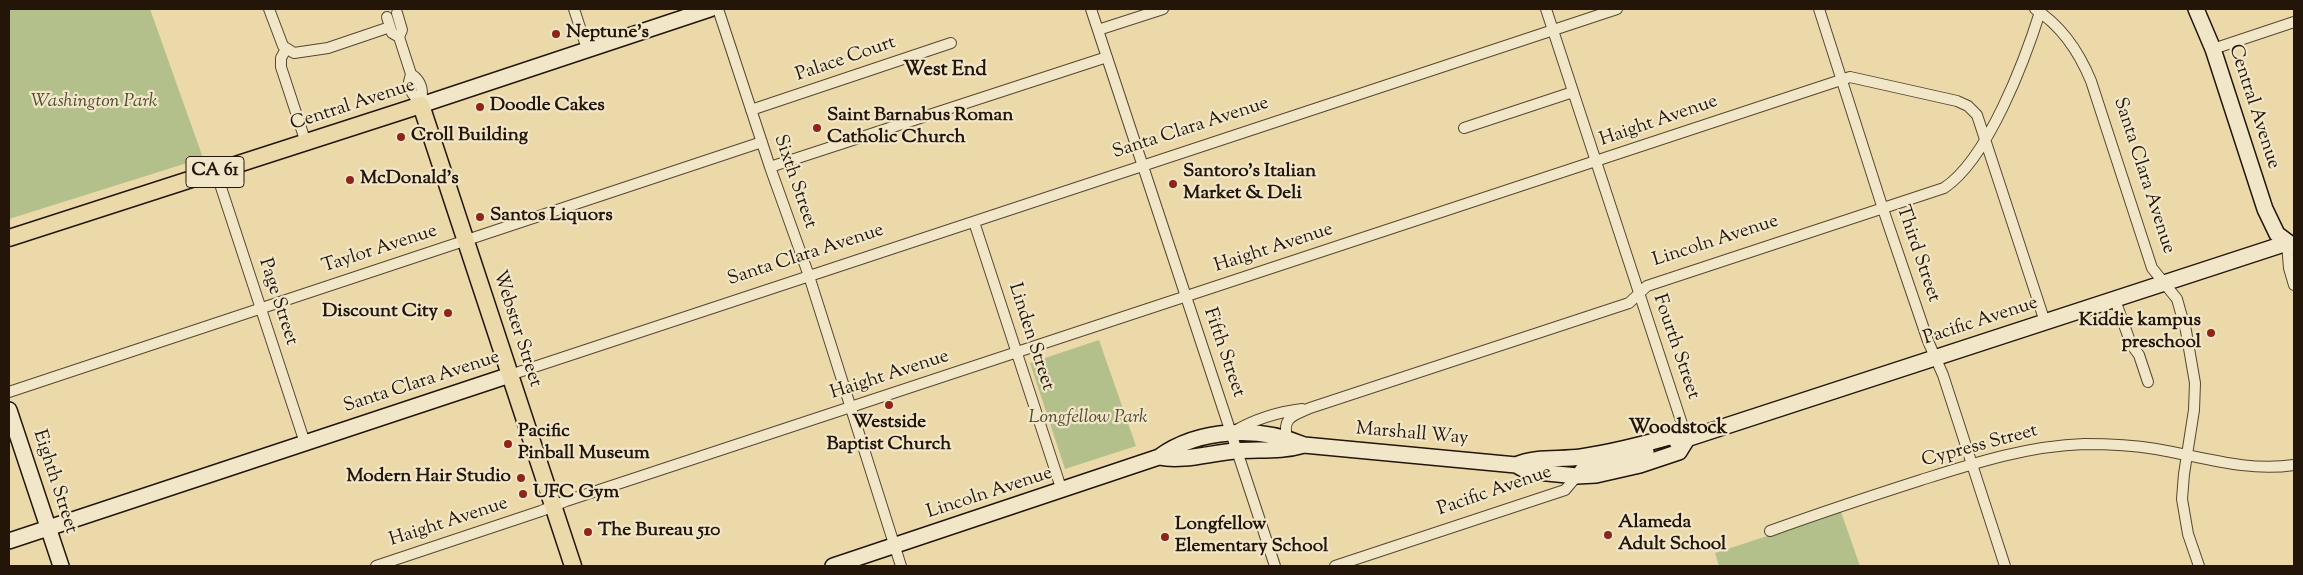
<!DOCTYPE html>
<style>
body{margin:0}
#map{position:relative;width:2303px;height:575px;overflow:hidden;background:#ebd9aa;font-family:"Sorts Mill Goudy",serif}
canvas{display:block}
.frame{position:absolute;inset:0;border:10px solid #231609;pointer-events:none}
</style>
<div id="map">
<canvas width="2303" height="575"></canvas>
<div class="frame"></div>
</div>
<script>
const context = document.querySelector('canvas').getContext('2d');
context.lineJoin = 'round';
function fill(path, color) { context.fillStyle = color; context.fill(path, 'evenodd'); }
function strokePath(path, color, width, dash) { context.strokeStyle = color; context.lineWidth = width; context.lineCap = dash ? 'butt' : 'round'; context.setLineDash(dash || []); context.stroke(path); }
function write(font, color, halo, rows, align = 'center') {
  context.font = font + ' "Sorts Mill Goudy",serif'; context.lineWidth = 4.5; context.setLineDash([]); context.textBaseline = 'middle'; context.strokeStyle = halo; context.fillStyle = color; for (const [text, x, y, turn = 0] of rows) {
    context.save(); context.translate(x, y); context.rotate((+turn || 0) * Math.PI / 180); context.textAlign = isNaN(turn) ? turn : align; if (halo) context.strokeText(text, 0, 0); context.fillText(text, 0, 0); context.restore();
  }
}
fill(new Path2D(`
 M9,9H150L203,158L9,219Z
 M1099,340L1136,446L1065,469L1030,363Z
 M1841,512L1860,566H1719L1715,553Z`), '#b4c08b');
const street = new Path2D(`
 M269,9L283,46L294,53L328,48L390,27
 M574,9L587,49
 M718,9L770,167L809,276L901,566
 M1091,9L1275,566
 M1546,9L1687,439
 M1819,9L1883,209L1928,341L1943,375L2005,566
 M2035,9C2062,26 2079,52 2091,81L2152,268L2177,299L2186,331L2195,383L2194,410L2184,474L2182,499L2188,534L2199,566
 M397,13L402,30L399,37
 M387,17L392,33L399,37L411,74L409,82L412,93L421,105
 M1098,30L1163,9
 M286,49L281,58V67L306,143
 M2213,49L2294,22
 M411,74C423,82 423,91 421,105
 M751,110L951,43
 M1464,128L1573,92
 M770,167L1107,57
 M216,172L305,443
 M974,222L1062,491
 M2290,242L2287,243L2289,268L2294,285
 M2115,300L2131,344L2139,355L2148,382
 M510,375L1617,9
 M9,392L762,142
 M1233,432C1253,420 1278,412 1302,409
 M1287,438C1282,417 1293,416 1310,408L1629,303L1647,286L1944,188C1988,159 2025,60 2041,9
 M1770,531C1820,513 1871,496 1921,480C1975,463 2027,446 2084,444C2108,444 2132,445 2156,449C2203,457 2246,472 2294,465
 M376,566L541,511L566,501L1850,77L1957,101L1968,106L1977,115L2045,322
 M1335,566L1565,490L1577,476`);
const secondary = new Path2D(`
 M2196,9L2213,49L2265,209L2277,234L2293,246
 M421,105L710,9
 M9,410L61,566
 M1677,442L2287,243
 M1159,457C1183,462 1210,453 1235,451C1259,449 1280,452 1304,445
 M1516,465C1536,456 1560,460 1581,457C1614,452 1645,444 1676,435L1686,439
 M1582,471L1596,465L1646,452
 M9,541L510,375
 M833,566L1159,457C1199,428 1259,426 1304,445L1516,465L1527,471L1577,476L1596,475L1640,465L1679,452L1687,439`);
const primary = new Path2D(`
 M9,238L421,105L573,566`);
strokePath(street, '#554731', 12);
strokePath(secondary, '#231609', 18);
strokePath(primary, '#231609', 19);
strokePath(street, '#f2e6c8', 10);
strokePath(secondary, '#f2e6c8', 15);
strokePath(primary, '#ebd9aa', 16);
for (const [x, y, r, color] of [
 [556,34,5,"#8f2418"],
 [480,107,5,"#8f2418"],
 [817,128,5,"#8f2418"],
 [401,137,5,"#8f2418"],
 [350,180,5,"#8f2418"],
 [1173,184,5,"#8f2418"],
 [480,217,5,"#8f2418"],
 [448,313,5,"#8f2418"],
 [2211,333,5,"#8f2418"],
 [889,405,5,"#8f2418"],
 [508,444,5,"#8f2418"],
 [521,478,5,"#8f2418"],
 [523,494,5,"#8f2418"],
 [588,532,5,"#8f2418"],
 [1608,535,5,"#8f2418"],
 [1165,537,5,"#8f2418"]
]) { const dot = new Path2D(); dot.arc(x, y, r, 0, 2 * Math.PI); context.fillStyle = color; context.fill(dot); strokePath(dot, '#f2e6c8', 2); }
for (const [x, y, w] of [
 [215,172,58]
]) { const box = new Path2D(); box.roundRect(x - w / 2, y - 15.5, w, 31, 4); context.fillStyle = '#f2e6c8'; context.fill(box); strokePath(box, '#231609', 1); }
write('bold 18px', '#231609', null, [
 ["CA 61",215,172]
]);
write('bold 19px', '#231609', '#f2e6c8', [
 ["Neptune's",566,34],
 ["Doodle Cakes",490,107],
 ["Saint Barnabus Roman",827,117],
 ["Catholic Church",827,139],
 ["Croll Building",411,137],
 ["Santoro's Italian",1183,173],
 ["Market & Deli",1183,195],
 ["McDonald's",360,180],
 ["Santos Liquors",490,217],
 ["Discount City",438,313,"right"],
 ["Kiddie kampus",2201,322,"right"],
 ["preschool",2201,344,"right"],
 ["Westside",889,424,"center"],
 ["Baptist Church",889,446,"center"],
 ["Pacific",518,433],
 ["Pinball Museum",518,455],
 ["Modern Hair Studio",511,478,"right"],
 ["UFC Gym",533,494],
 ["Alameda",1618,524],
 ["Adult School",1618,546],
 ["Longfellow",1175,526],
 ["Elementary School",1175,548],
 ["The Bureau 510",598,532]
], 'left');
write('19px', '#231609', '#f2e6c8', [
 ["Palace Court",846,60,-19],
 ["Central Avenue",353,106,-18],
 ["Central Avenue",2253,107,72],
 ["Haight Avenue",1659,122,-19],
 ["Santa Clara Avenue",1191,129,-18],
 ["Santa Clara Avenue",2143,176,72],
 ["Sixth Street",794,182,71],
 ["Lincoln Avenue",1716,242,-18],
 ["Haight Avenue",1274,249,-18],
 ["Taylor Avenue",380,250,-18],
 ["Third Street",1917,254,71],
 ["Santa Clara Avenue",806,256,-18],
 ["Page Street",277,302,72],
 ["Pacific Avenue",1981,322,-18],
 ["Webster Street",516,329,72],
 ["Linden Street",1030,337,72],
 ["Fourth Street",1675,347,71],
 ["Fifth Street",1223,353,71],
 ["Haight Avenue",890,376,-18],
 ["Santa Clara Avenue",422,383,-18],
 ["Marshall Way",1412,435,5],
 ["Cypress Street",1980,447,-15],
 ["Eighth Street",54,482,72],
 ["Pacific Avenue",1495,492,-19],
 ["Lincoln Avenue",990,494,-18],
 ["Haight Avenue",449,523,-18]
]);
write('italic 19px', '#4e4930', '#f2e6c8', [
 ["Washington Park",94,103],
 ["Longfellow Park",1088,419]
]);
write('bold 20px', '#231609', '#f2e6c8', [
 ["West End",945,72],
 ["Woodstock",1678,430]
]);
</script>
